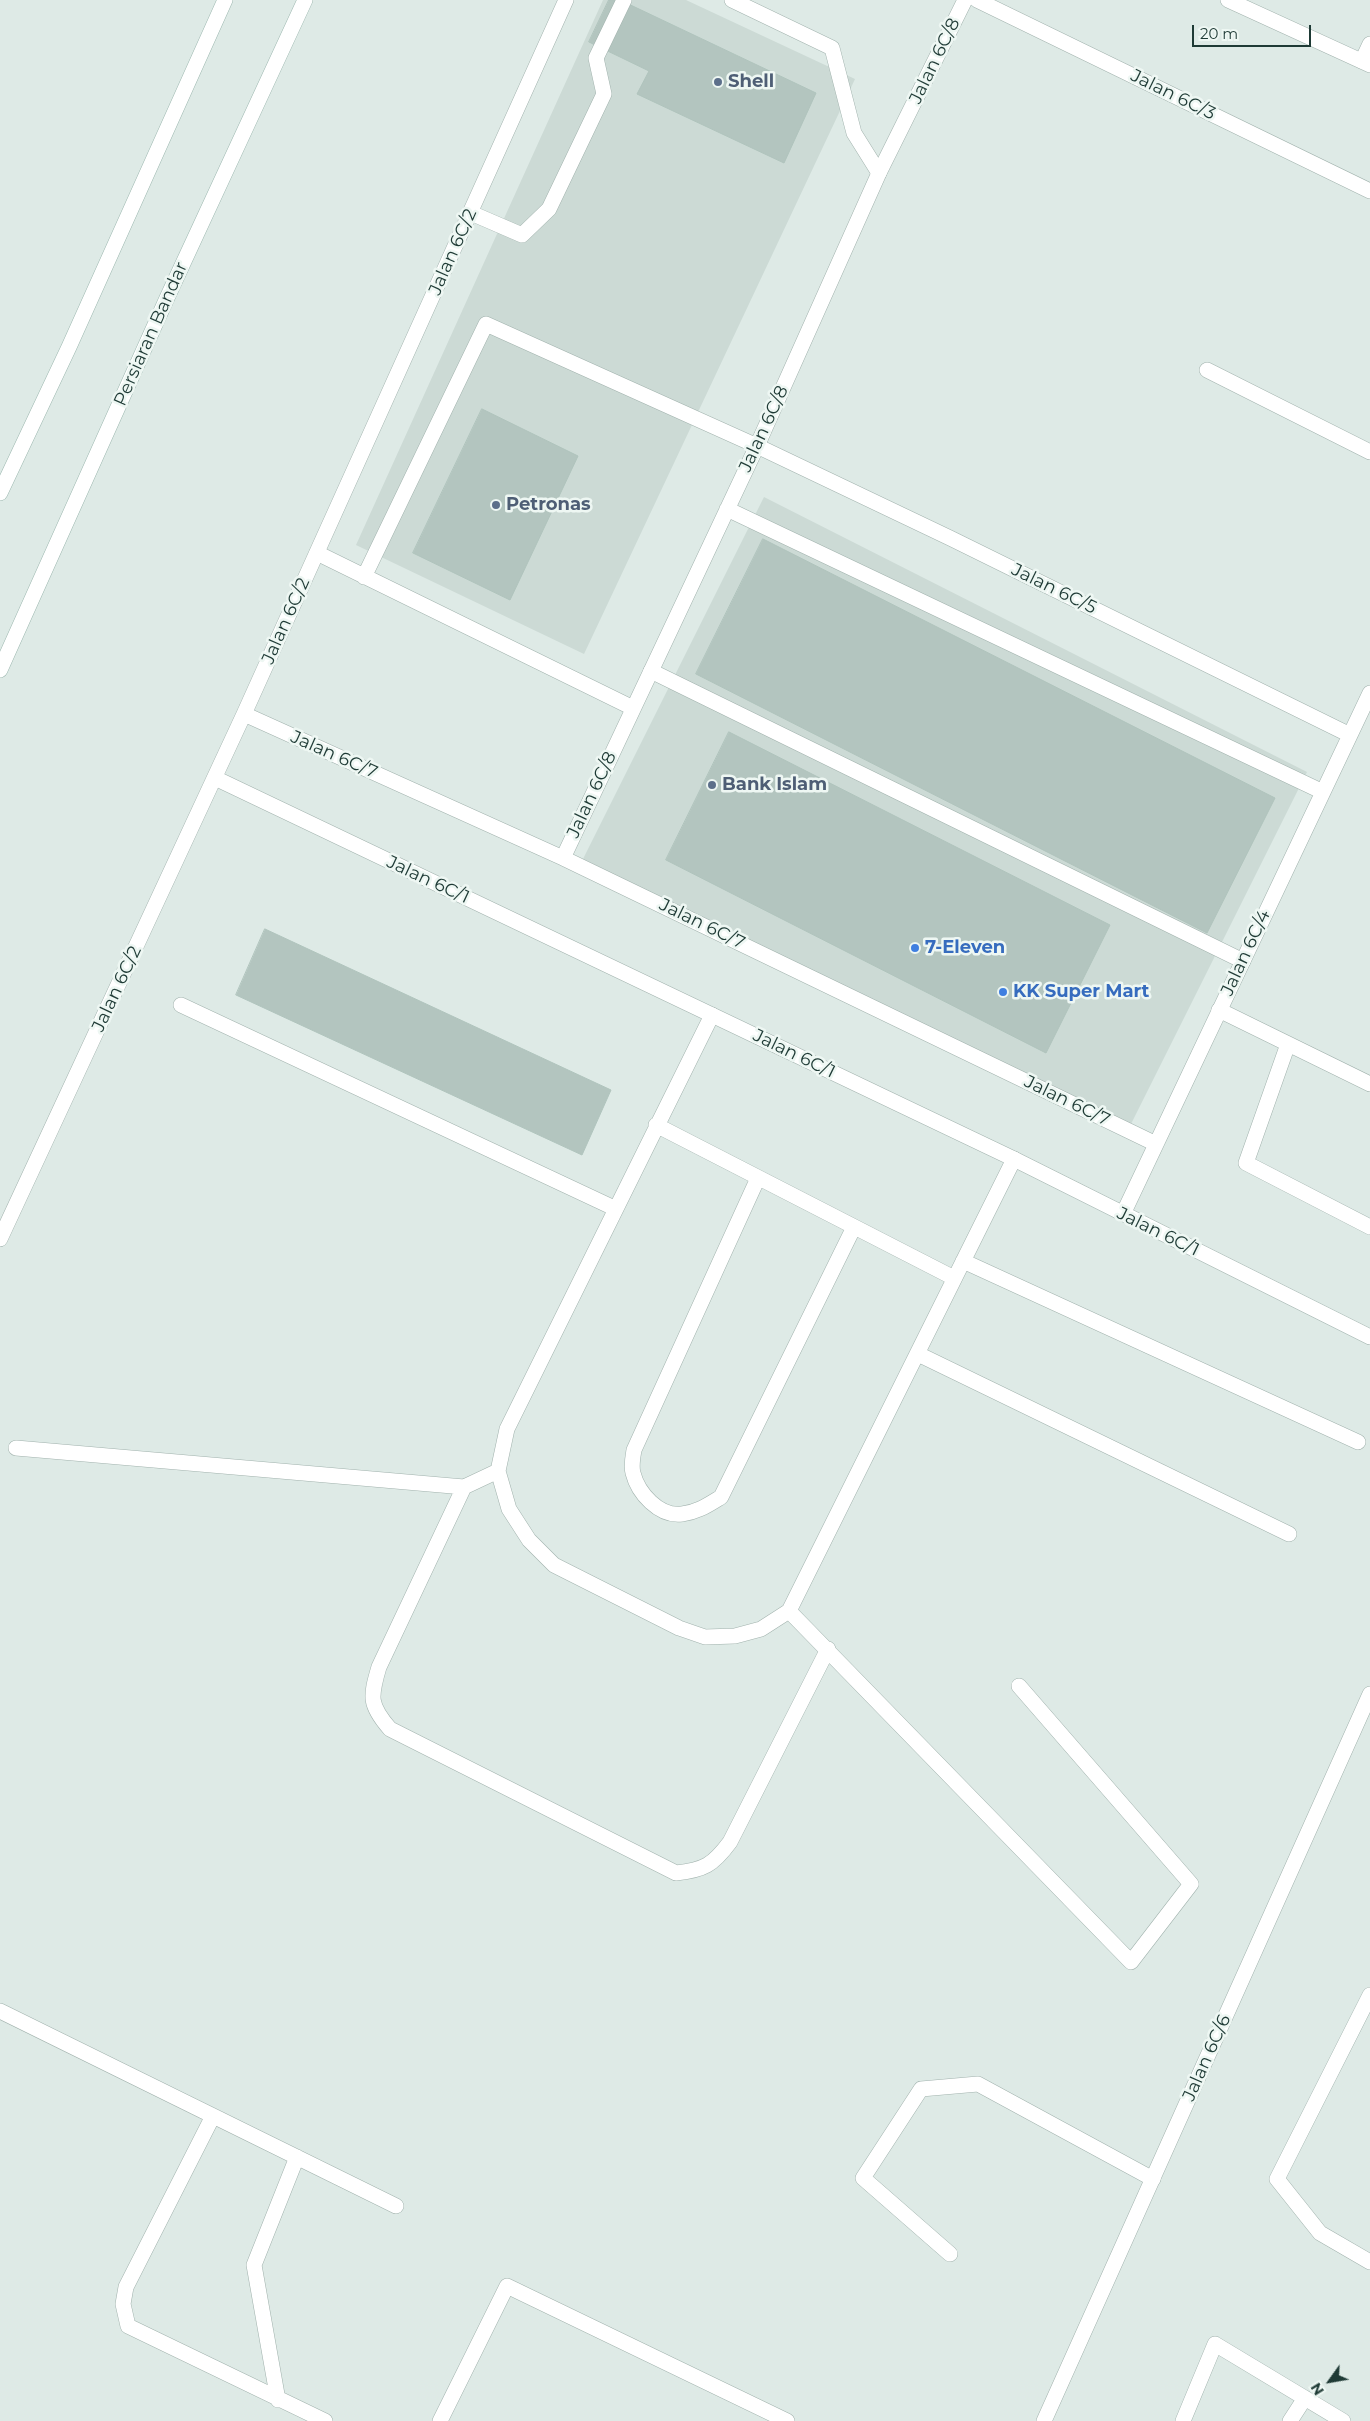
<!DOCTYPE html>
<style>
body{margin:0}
#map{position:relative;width:1370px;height:2421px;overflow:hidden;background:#deeae6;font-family:Montserrat,sans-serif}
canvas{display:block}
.north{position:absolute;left:1305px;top:2356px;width:50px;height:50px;-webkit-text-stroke:4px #eef7f3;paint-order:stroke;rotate:238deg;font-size:14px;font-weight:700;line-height:20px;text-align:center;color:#1e3a35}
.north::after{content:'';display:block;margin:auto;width:18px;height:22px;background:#1e3a35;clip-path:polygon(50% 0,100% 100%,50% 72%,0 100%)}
.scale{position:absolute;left:1192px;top:25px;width:119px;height:22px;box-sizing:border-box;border:2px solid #1e3a35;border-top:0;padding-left:6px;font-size:15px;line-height:18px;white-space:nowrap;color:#1e3a35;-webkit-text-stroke:4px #eef7f3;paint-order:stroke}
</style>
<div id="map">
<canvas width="1370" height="2421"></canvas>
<div class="north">N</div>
<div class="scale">20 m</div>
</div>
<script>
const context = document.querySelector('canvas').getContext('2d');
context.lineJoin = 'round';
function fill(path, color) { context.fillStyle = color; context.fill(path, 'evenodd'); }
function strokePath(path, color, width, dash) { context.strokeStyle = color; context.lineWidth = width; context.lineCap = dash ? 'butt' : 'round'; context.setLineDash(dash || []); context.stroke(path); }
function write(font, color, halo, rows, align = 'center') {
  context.font = font + ' Montserrat,sans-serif'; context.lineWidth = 5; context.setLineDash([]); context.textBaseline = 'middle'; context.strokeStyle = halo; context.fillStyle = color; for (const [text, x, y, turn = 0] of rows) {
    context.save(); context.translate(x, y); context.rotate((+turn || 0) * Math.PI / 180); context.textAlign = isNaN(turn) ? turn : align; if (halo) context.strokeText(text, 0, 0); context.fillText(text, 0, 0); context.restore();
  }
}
fill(new Path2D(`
 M603,0H686L855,79L584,654L356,545Z
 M764,497L1307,772L1126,1134L583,859Z`), '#ccdad5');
const building = new Path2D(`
 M609,0H620L816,93L784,163L637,94L649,71L589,42Z
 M482,409L578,456L510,600L413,553Z
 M763,539L1275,798L1207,933L696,674Z
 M729,732L1110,925L1046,1053L666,860Z
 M265,929L611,1090L582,1155L236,995Z`);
fill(building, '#b3c5bf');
strokePath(building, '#b0c4bd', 1);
const lane = new Path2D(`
 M732,0L832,48L854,133L879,173
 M1362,61L1370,44
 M471,213L522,235L549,209L604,94L596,58L624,0
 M1207,370L1370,452
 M317,553L633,708
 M364,577L486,324L757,446
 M651,671L1243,961
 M181,1005L614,1208
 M1219,1010L1370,1084
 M712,1015L507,1429L498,1471L509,1509L529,1540L554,1565L679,1628L705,1637L735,1636L761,1629L789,1611L1014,1159
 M1288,1044L1246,1163L1370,1227
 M656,1125L954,1278
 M758,1178L634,1450C633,1456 631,1466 633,1473C638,1493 659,1517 682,1514C698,1512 708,1505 721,1497L854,1227
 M963,1261L1358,1442
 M918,1354L1289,1534
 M16,1448L464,1487
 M498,1471L464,1487L379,1667C370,1697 369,1705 390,1729L676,1873C704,1870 713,1865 730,1842L828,1649
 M789,1611L1131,1962L1191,1884L1019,1686
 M1370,1995L1277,2179L1320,2233L1370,2262
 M0,2011L396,2206
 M213,2116L126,2287L123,2304L128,2326L325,2421
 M950,2254L863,2178L921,2089L978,2084L1153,2179
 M278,2400L254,2265L297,2157
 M440,2421L507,2286L787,2421
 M1183,2421L1215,2344L1343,2421
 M1290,2421L1305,2398`);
const street = new Path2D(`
 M977,0L1370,191
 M1228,0L1370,65
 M757,446L950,538L1350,735
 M727,509L1323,792
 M244,714L563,858L1156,1144
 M215,778L1014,1159L1370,1337
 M563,858L757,446L879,173L965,0
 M1123,1214L1370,693
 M0,1239L244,714L566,0
 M1044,2421L1370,1694`);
const secondary = new Path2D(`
 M0,493L69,347L225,0
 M0,670L167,298L305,0`);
strokePath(lane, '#a1b2ad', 16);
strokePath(street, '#a1b2ad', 16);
strokePath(secondary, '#9cb7af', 16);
strokePath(lane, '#fff', 15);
strokePath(street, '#fff', 15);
strokePath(secondary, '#fff', 15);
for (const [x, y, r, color] of [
 [718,82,5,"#5c6f8a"],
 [496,505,5,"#5c6f8a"],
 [712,785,5,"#5c6f8a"],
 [915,948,5,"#3f7fe0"],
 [1003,992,5,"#3f7fe0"]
]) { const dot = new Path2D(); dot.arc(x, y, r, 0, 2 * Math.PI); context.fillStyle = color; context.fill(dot); strokePath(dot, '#eef7f3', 2); }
write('18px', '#1e3a35', '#eef7f3', [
 ["Jalan 6C/8",935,61,-64],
 ["Jalan 6C/3",1173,95,26],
 ["Jalan 6C/2",453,252,-66],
 ["Persiaran Bandar",151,334,-66],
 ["Jalan 6C/8",764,429,-65],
 ["Jalan 6C/5",1054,589,26],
 ["Jalan 6C/2",286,621,-66],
 ["Jalan 6C/7",334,755,24],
 ["Jalan 6C/8",592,795,-65],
 ["Jalan 6C/1",428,880,25],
 ["Jalan 6C/7",702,924,26],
 ["Jalan 6C/4",1246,953,-65],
 ["Jalan 6C/2",117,989,-65],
 ["Jalan 6C/1",794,1054,26],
 ["Jalan 6C/7",1067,1101,26],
 ["Jalan 6C/1",1158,1232,26],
 ["Jalan 6C/6",1207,2058,-66]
]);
write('bold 18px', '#4e5e75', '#eef7f3', [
 ["Shell",728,82],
 ["Petronas",506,505],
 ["Bank Islam",722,785]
], 'left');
write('bold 18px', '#366cbe', '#eef7f3', [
 ["7-Eleven",925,948],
 ["KK Super Mart",1013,992]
], 'left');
</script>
